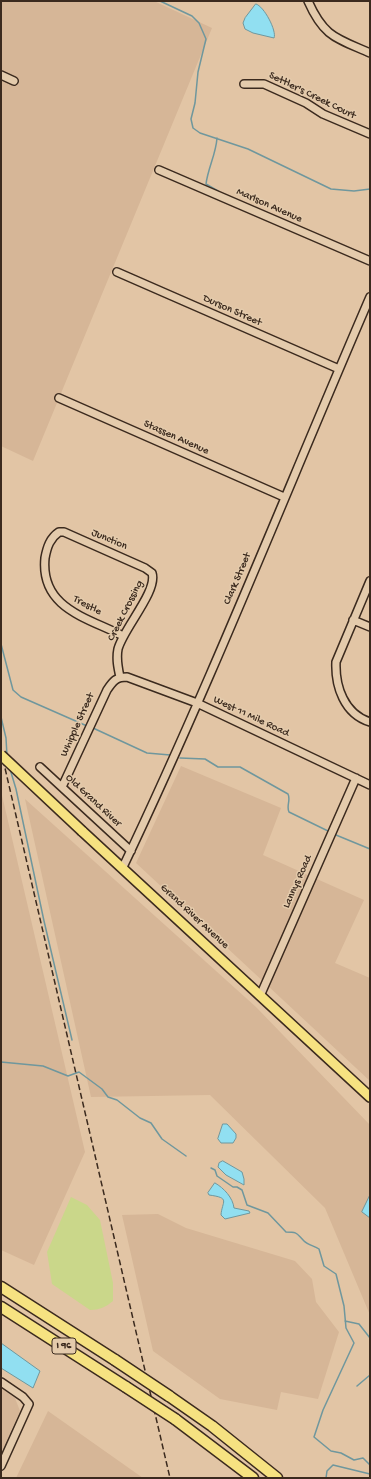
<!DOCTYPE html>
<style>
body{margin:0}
#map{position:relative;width:371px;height:1479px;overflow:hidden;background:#e2c5a5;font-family:"Gochi Hand",sans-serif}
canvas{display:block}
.frame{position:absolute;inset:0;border:2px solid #3b2a1e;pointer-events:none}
</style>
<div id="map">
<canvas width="371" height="1479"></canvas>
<div class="frame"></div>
</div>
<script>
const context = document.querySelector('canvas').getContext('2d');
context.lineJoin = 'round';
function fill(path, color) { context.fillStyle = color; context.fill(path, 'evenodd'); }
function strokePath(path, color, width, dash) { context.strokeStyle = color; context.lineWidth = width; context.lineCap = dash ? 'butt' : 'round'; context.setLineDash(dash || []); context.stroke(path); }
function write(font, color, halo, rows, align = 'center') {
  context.font = font + ' "Gochi Hand",sans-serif'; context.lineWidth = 3; context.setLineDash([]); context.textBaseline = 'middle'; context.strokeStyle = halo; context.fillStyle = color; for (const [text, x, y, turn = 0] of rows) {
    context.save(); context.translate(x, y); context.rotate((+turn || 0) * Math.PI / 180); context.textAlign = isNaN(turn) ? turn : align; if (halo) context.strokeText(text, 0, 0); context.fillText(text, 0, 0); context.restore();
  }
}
fill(new Path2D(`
 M1,1H154L212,28L33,461L1,446Z
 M181,766L281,808L263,855L364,900L335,963L370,978V1081L136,863Z
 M1,791L85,1152L34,1265L1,1250Z
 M25,799L256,1007L370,1125V1315L325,1208L210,1095L91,1097Z
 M158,1214L186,1228L295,1261L312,1279L316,1302L339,1332L318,1399L281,1392L277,1410L220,1399L153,1351L122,1215Z
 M1,1388L15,1398L20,1411L1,1453Z
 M48,1411L143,1478H16Z`), '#d6b697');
fill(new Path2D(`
 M71,1197L87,1205L100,1220L113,1283V1301C106,1307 99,1310 90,1310L52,1284L47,1252Z`), '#cad78a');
const water = new Path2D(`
 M256,4C264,6 277,31 274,38L253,33L245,29L243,23L245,18Z
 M223,1124H227L236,1134V1138L233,1143H221L218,1139Z
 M223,1161L242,1172L244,1179V1185L226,1175L218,1167L219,1163Z
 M215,1183C224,1188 233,1198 234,1208L249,1211L250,1213L225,1219L221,1215C222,1201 231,1198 209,1195L208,1193Z
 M370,1195V1218L362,1212Z
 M1,1343L40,1371L33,1388L1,1368Z`);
fill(water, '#91dff1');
strokePath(water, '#6f979d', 1);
strokePath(new Path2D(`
 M160,1L192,16L199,23L206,39L198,72L195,103L191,119L193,128L200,133L248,149L331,189L354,191L370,189
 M217,138C216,154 208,168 206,184L218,191
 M1,644L13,690L21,697L87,726
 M1,717L6,738L7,756
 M93,728L147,753L170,755
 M180,758L205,759L218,767H240L288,794C291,800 286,806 289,812L328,831
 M10,769L16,789L44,921L72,1040
 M336,835L370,849
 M1,1062L43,1066L68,1076L79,1072L102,1089L108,1097L117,1100L140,1118L151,1123L162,1139L186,1156
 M211,1168L215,1170L217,1176L233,1187H237L242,1190L247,1205L268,1213L286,1232C298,1232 296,1233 304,1241C308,1245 315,1246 319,1249L324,1266L336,1274L344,1306L346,1328L354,1343L323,1410L314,1437L331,1451L341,1453L354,1460L363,1458L370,1465
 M345,1321L359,1324L370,1338
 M357,1386L370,1375
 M326,1478L327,1471L333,1465L370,1474`), '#6f979d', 1.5);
const minor = new Path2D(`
 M308,1C324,37 336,38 370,53
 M1,75L14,81
 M244,84H264L306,103L323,114L370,134
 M159,170L370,261
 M117,272L339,369
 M59,398L284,497
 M370,581L336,662C335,686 344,714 370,722
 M353,620L370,627
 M120,677C118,668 116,659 118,649C123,629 158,591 152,573L145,568L64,532H59C50,538 47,547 45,558C40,609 89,618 123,636
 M40,767L131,851
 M62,787L107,690C113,681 116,677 127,677L197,703L370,785
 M123,867C212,680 288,487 370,297
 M260,996L356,778
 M1,1382L23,1397L29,1404L1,1466`);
const major = new Path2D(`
 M82,831L370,1097`);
const highway = new Path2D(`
 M1,1287L115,1360
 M1,1307L126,1387
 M169,1396L212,1426L277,1478
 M175,1419L253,1478`);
strokePath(minor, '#3b2a1e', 10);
strokePath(major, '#3b2a1e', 12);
strokePath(highway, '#3b2a1e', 13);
strokePath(minor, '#e4cbac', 7);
strokePath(major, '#f6e281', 9);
strokePath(highway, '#f6e281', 10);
strokePath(new Path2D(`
 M1,751L170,1478`), '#3b2a1e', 1.5, [6, 3]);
const majorBridge = new Path2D(`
 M1,755L82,831`);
const highwayBridge = new Path2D(`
 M115,1360L169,1396
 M126,1387L175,1419`);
strokePath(majorBridge, '#3b2a1e', 12, []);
strokePath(highwayBridge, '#3b2a1e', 13, []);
strokePath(majorBridge, '#f6e281', 9);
strokePath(highwayBridge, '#f6e281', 10);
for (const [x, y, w] of [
 [64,1346,24]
]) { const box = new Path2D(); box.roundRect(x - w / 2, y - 8, w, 16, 3); context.fillStyle = '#e4cbac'; context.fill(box); strokePath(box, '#3b2a1e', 1); }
write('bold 10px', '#3b2a1e', null, [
 ["I 96",64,1346]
]);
write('11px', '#3b2a1e', '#e4cbac', [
 ["Settler's Creek Court",312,96,26],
 ["Marlson Avenue",269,206,24],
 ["Durson Street",232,311,24],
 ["Stassen Avenue",176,438,24],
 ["Junction",109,540,23],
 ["Clark Street",238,579,-67],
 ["Trestle",87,606,28],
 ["Creek Crossing",126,611,-63],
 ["West 11 Mile Road",251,717,25],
 ["Whipple Street",78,725,-66],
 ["Old Grand River",93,801,43],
 ["Lannys Road",298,882,-66],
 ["Grand River Avenue",194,917,43]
]);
</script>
